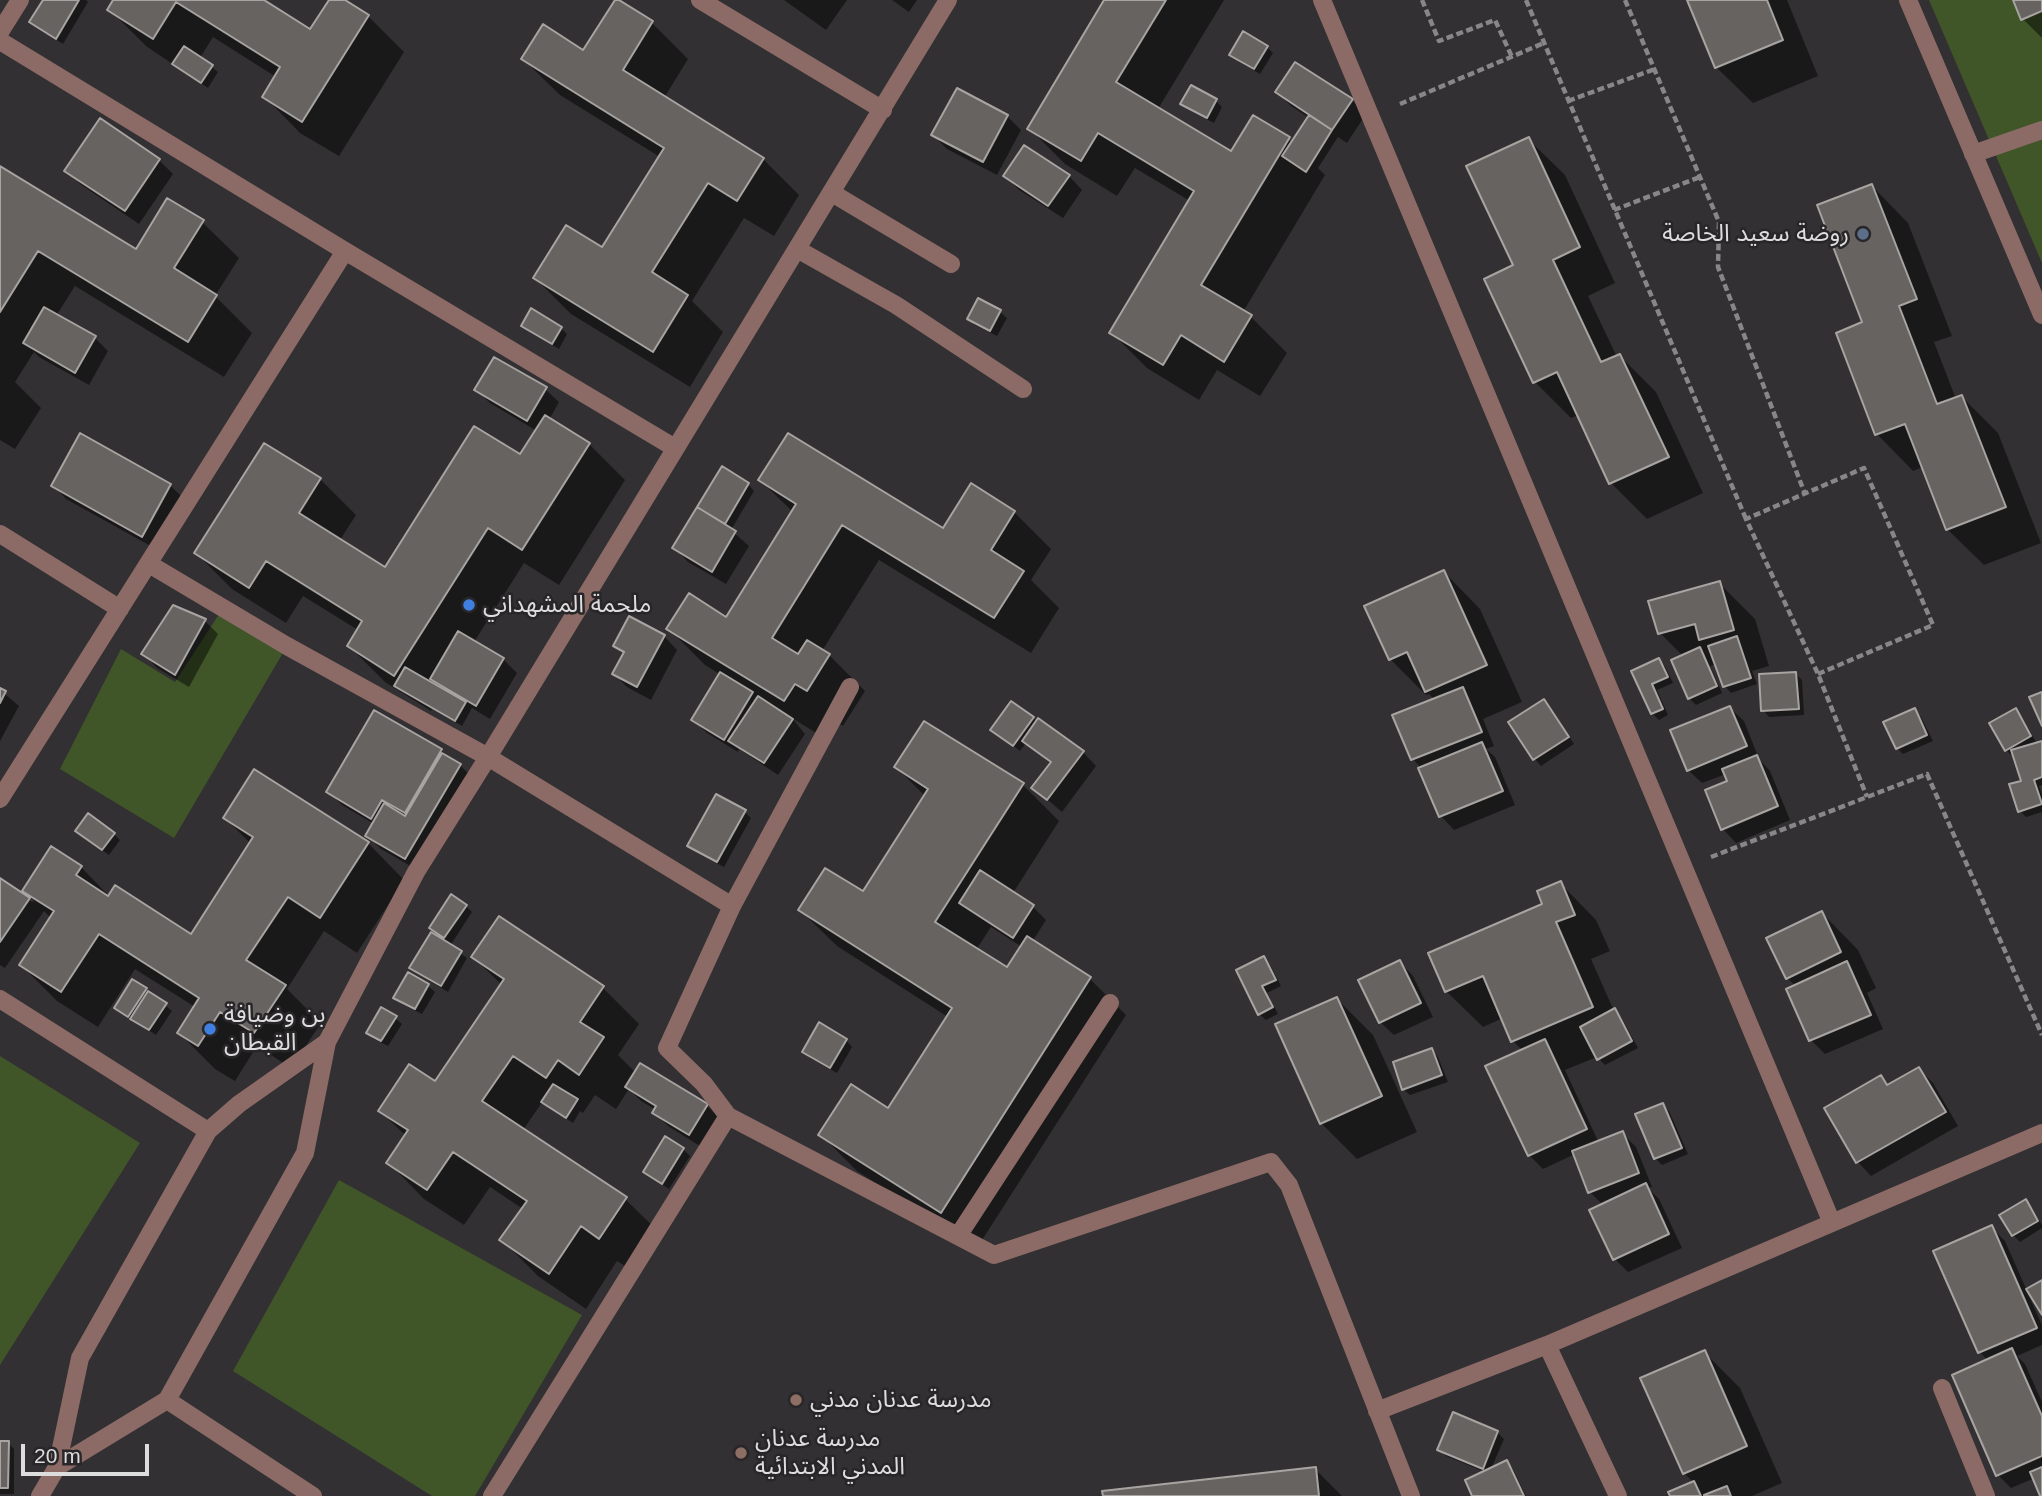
<!DOCTYPE html>
<meta charset="utf-8">
<style>
body{margin:0}
#map{position:relative;width:2042px;height:1496px;overflow:hidden;background:#323032;font-family:Arial,sans-serif}
canvas{display:block}
.scale{position:absolute;left:21px;top:1444px;width:128px;height:32px;box-sizing:border-box;border:4px solid #deddde;border-top:0;padding-left:9px;font-size:21px;line-height:24px;white-space:nowrap;color:#deddde;-webkit-text-stroke:5px #282628;paint-order:stroke}
</style>
<div id="map">
<canvas width="2042" height="1496"></canvas>
<div class="scale">20 m</div>
</div>
<script>
const context = document.querySelector('canvas').getContext('2d');
context.lineJoin = 'round';
function fill(path, color) { context.fillStyle = color; context.fill(path, 'evenodd'); }
function strokePath(path, color, width, dash) { context.strokeStyle = color; context.lineWidth = width; context.lineCap = dash ? 'butt' : 'round'; context.setLineDash(dash || []); context.stroke(path); }
function write(font, color, halo, rows, align = 'center') {
  context.font = font + ' Arial,"Noto Sans Arabic",sans-serif'; context.lineWidth = 5; context.setLineDash([]); context.textBaseline = 'middle'; context.strokeStyle = halo; context.fillStyle = color; for (const [text, x, y, turn = 0] of rows) {
    context.save(); context.translate(x, y); context.rotate((+turn || 0) * Math.PI / 180); context.textAlign = isNaN(turn) ? turn : align; if (halo) context.strokeText(text, 0, 0); context.fillText(text, 0, 0); context.restore();
  }
}
fill(new Path2D(`
 M1929,0H2042V263Z
 M223,608L287,646L174,838L60,769L121,649L175,682Z
 M0,1056L140,1143L0,1365Z
 M339,1180L582,1315L475,1496H432L233,1371Z`), '#405629');
fill(new Path2D(`
 M45,0H86L88,2L63,44L38,28L31,22Z
 M115,0H261L311,31L331,0H342L368,16L404,52L339,156L300,133L264,96L276,77L213,37L200,58L218,72L208,88L146,46L109,9Z
 M617,0L652,23L688,59L664,98L763,159L799,195L774,236L744,218L692,301L723,332L690,387L571,314L535,278L602,250L660,157L560,95L523,59L584,52Z
 M784,0H847L826,30Z
 M892,0H917L909,12Z
 M1106,0H1224L1158,109L1232,153L1253,118L1293,143L1309,118L1291,106L1277,92L1352,100L1366,114L1347,143L1338,137L1318,168L1325,175L1243,312L1251,317L1287,353L1260,396L1217,370L1199,400L1147,368L1111,332L1190,201L1135,168L1117,196L1065,164L1029,128Z
 M1689,0H1787L1818,76L1753,103L1716,67Z
 M2015,0H2042V38L2023,19Z
 M1267,47L1273,53L1260,74L1238,61L1231,55Z
 M1216,101L1222,107L1214,123L1189,110L1182,103Z
 M1007,116L1021,130L997,175L947,149L933,135Z
 M100,120L159,160L173,174L139,224L80,184L67,170Z
 M1528,139L1565,175L1615,283L1588,296L1617,357L1620,356L1656,392L1703,493L1647,519L1611,483L1579,415L1571,418L1535,382Z
 M0,168L136,251L202,222L239,258L215,296L252,333L224,377L75,286L56,316L95,338L108,351L89,385L39,357L34,352L15,382L41,408L15,449L0,440Z
 M1005,176H1069L1082,190L1063,218L1019,190Z
 M1872,186L1908,223L1952,336L1934,342L1956,399L1962,397L1998,433L2041,543L1984,565L1947,529L1923,467L1913,471L1877,434Z
 M1000,312L1007,318L997,336L975,325L969,318Z
 M523,326L561,328L567,334L559,349L530,332Z
 M476,389H545L559,402L549,420L589,444L625,480L559,585L524,563L474,642L503,659L517,673L490,719L472,708L462,726L432,709L431,711L385,682L349,646L358,630L303,596L286,623L232,589L196,553L320,479L356,515L340,540L386,569L521,457L537,431L490,403Z
 M722,469L748,484L754,491L731,530L749,546L726,584L688,562L675,548Z
 M760,480L944,531L972,486L1014,512L1051,549L1031,580L1059,608L1031,653L879,560L822,651L829,655L865,691L843,726L831,718L821,736L792,718L805,734L778,775L739,749L738,752L707,733L693,720L721,675L705,665L669,629L727,619L793,512Z
 M53,485H170L184,499L156,549L66,499Z
 M1444,572L1480,609L1522,702L1483,719L1494,746L1486,749L1495,757L1515,805L1454,830L1441,816L1422,769L1413,759L1435,700L1429,694L1426,695L1390,659Z
 M1719,583L1755,619L1769,666L1752,671L1757,684L1731,693L1725,686L1717,664L1710,666L1722,693L1696,705L1689,698L1683,656L1660,633Z
 M205,621L218,634L189,687L157,668L144,654Z
 M664,636L677,650L651,700L627,687L614,674L624,654L615,645Z
 M1659,660L1665,666L1673,683L1657,690L1668,715L1659,720L1652,713L1633,671Z
 M1796,674L1802,680L1804,715L1769,717L1763,710Z
 M0,690L19,706L0,741Z
 M1544,701L1550,707L1574,744L1541,766L1535,759L1511,723Z
 M1730,708L1744,721L1759,759L1770,771L1790,820L1736,843L1723,829L1730,782L1726,774L1702,783L1688,770Z
 M1914,710L1921,717L1933,741L1903,754L1897,748Z
 M2015,711L2022,717L2037,744L2042,743V785L2039,786L2042,794V812L2026,817L2020,811L2023,782L2014,755L2012,756L2006,750Z
 M1033,718L1083,752L1096,766L1062,812L1034,788L1051,764L1026,743L1020,751L993,730Z
 M441,750L449,758L460,765L474,779L419,871L381,849L367,835L374,824L342,805L328,791Z
 M896,767L1023,785L1059,821L1013,893L1033,907L1046,920L1032,942L1090,979L1126,1015L977,1248L857,1171L821,1135L889,1110L948,1017L837,946L800,910L863,893L925,796ZM991,927L1022,947L1007,970L976,950Z
 M745,812L751,818L724,867L696,852L689,846Z
 M225,818L368,843L404,880L357,953L324,931L287,989L321,1023L291,1068L257,1046L235,1081L215,1069L179,1033L195,1007L135,969L98,1027L57,1001L21,965L51,918L44,911L5,968L0,965V880L32,902L34,901L24,891L81,867L110,897L192,936L251,844Z
 M114,834L120,840L109,855L84,837Z
 M1560,883L1596,920L1610,951L1591,959L1614,1011L1621,1017L1638,1048L1605,1065L1597,1057L1565,1070L1599,1143L1622,1133L1636,1147L1652,1187L1648,1188L1659,1199L1682,1248L1628,1272L1615,1259L1603,1205L1590,1192L1575,1154L1543,1169L1529,1155L1523,1051L1513,1041L1503,1018L1483,1027L1446,991L1545,905Z
 M466,906L472,912L450,946L467,958L448,992L418,974L412,968L444,940L431,928Z
 M1822,913L1858,950L1876,988L1867,993L1883,1029L1825,1054L1811,1040L1788,990L1796,986L1787,978Z
 M499,918L603,988L639,1024L618,1055L636,1073L640,1065L707,1106L721,1119L703,1148L668,1126L654,1112L656,1110L641,1101L629,1089L616,1109L595,1095L583,1113L580,1111L573,1123L550,1108L543,1101L523,1130L625,1199L662,1235L636,1273L617,1261L586,1309L538,1276L502,1240L523,1209L490,1187L464,1225L424,1199L388,1162L406,1136L380,1111L436,1084L502,985L473,957Z
 M1264,958L1270,965L1281,986L1267,993L1278,1014L1266,1020L1259,1014Z
 M1400,962L1413,976L1433,1017L1394,1035L1380,1022Z
 M408,975L428,986L435,992L422,1014L402,1004L396,997Z
 M145,989L172,1011L156,1035L123,1014L116,1008Z
 M1337,999L1373,1035L1417,1132L1357,1159L1321,1123Z
 M395,1018L402,1024L388,1046L374,1039L368,1032Z
 M846,1040L852,1047L837,1073L810,1058L804,1051Z
 M1432,1050L1438,1057L1448,1082L1410,1095L1403,1089Z
 M1919,1069L1933,1083L1958,1126L1871,1176L1858,1162L1827,1109L1881,1078L1890,1086Z
 M1663,1105L1669,1111L1688,1154L1662,1165L1655,1158Z
 M666,1139L683,1149L690,1156L669,1189L652,1178L645,1172Z
 M2025,1201L2032,1208L2042,1225V1228L2020,1242L2013,1235Z
 M1991,1227L2005,1241L2027,1291L2042,1282V1312L2030,1292L2028,1294L2042,1325V1345L2017,1356L2025,1364L2042,1402V1495L2035,1478L2011,1488L1998,1475L1988,1361L1980,1352L1936,1251Z
 M1704,1352L1740,1388L1782,1483L1752,1496H1672L1694,1483L1684,1473L1642,1379Z
 M1497,1432L1504,1439L1491,1469L1506,1462L1513,1469L1526,1496H1474L1485,1472L1446,1456L1440,1450Z
 M0,1443H8L14,1449V1494H0Z
 M1315,1469L1342,1496H1105Z`), '#0007');
const building = new Path2D(`
 M43,0H79L56,39L29,22Z
 M113,0H264L310,29L329,0H345L369,15L302,122L262,97L280,67L176,2L153,39L107,10Z
 M615,0H619L653,21L623,70L764,158L737,201L708,183L652,272L688,295L653,352L533,278L566,225L602,247L664,148L521,59L543,24L583,50Z
 M1104,0H1166L1116,82L1231,151L1253,115L1290,137L1201,285L1252,315L1224,362L1181,335L1163,365L1109,333L1194,191L1098,133L1081,161L1027,129Z
 M1687,0H1767L1783,40L1715,68Z
 M2013,0H2042V11L2021,20Z
 M1243,31L1268,46L1254,69L1229,55Z
 M184,46L213,65L201,83L172,64Z
 M1295,62L1353,99L1332,130L1275,92Z
 M1191,85L1217,99L1207,118L1180,104Z
 M957,88L1008,115L983,162L931,135Z
 M1309,115L1332,130L1306,172L1282,156Z
 M100,118L160,159L125,211L64,171Z
 M1529,137L1580,247L1553,260L1601,362L1620,354L1669,457L1609,484L1557,372L1533,383L1484,279L1513,265L1466,166Z
 M1024,145L1070,175L1048,206L1003,176Z
 M0,166L136,249L167,198L204,220L174,268L217,295L188,342L38,251L0,312Z
 M1872,184L1917,299L1899,306L1937,404L1962,395L2006,507L1946,530L1905,424L1875,435L1836,333L1862,322L1817,205Z
 M978,298L1001,310L990,331L967,319Z
 M44,307L96,336L75,373L23,343Z
 M531,308L562,327L552,344L521,326Z
 M494,357L547,387L527,421L474,390Z
 M545,415L590,443L522,550L488,528L394,676L347,646L362,621L266,561L249,588L194,553L264,443L321,478L299,513L385,567L474,426L520,454Z
 M80,433L171,484L142,537L51,486Z
 M788,433L943,528L971,483L1015,511L991,550L1024,571L994,618L842,525L772,638L798,654L807,640L830,654L807,691L795,684L784,701L666,629L689,593L726,617L796,504L758,480Z
 M722,466L749,483L725,524L697,507Z
 M697,507L736,531L712,572L672,548Z
 M1444,570L1487,665L1425,692L1407,652L1389,660L1364,606Z
 M1720,581L1734,630L1699,640L1695,624L1658,634L1648,601Z
 M173,605L206,619L175,675L141,654Z
 M629,616L665,635L637,687L612,674L624,652L613,646Z
 M458,631L504,658L476,706L430,679Z
 M1737,636L1751,678L1723,687L1708,646Z
 M1700,647L1717,686L1688,699L1671,660Z
 M1659,658L1668,677L1652,684L1663,709L1651,714L1631,671Z
 M405,667L466,702L455,721L394,686Z
 M720,672L753,692L724,740L691,720Z
 M1796,672L1799,709L1761,711L1759,674Z
 M1463,687L1482,732L1411,760L1392,715Z
 M0,688L6,691L0,703Z
 M2042,692V726L2029,697Z
 M758,696L793,719L764,763L728,741Z
 M1544,699L1569,737L1533,760L1508,722Z
 M1011,701L1034,717L1013,746L990,730Z
 M1730,706L1747,746L1687,771L1670,730Z
 M1915,708L1927,735L1896,749L1883,722Z
 M2016,708L2031,736L2005,751L1989,723Z
 M374,710L442,749L405,813L382,800L371,819L326,792Z
 M1038,718L1084,751L1047,800L1031,788L1051,762L1022,741Z
 M924,721L1024,783L935,922L1007,967L1027,936L1091,977L941,1213L818,1135L851,1084L888,1108L952,1008L798,910L825,868L863,891L928,789L894,767Z
 M2042,741V777L2034,780L2042,804L2018,812L2009,784L2021,781L2011,750Z
 M1482,742L1503,791L1439,817L1418,768Z
 M442,753L461,764L405,859L365,836L384,803L405,816Z
 M1757,755L1778,806L1721,830L1705,790L1727,781L1722,769Z
 M254,769L369,842L320,918L288,897L246,960L286,985L254,1033L220,1012L198,1046L177,1033L199,998L99,934L61,992L19,965L54,911L22,891L51,846L82,866L76,875L108,896L115,885L191,934L253,837L223,818Z
 M716,794L746,810L717,862L687,846Z
 M88,813L115,833L102,850L75,831Z
 M980,870L1034,905L1013,938L959,903Z
 M0,878L30,898L0,942Z
 M1561,881L1575,915L1556,922L1593,1007L1511,1042L1483,976L1445,992L1428,953L1542,904L1537,891Z
 M451,894L467,905L444,938L429,928Z
 M1822,911L1841,952L1786,979L1766,938Z
 M499,916L604,986L580,1022L604,1037L579,1075L558,1060L546,1078L513,1056L482,1101L627,1197L599,1239L581,1226L549,1274L499,1240L527,1201L453,1152L427,1190L386,1163L408,1130L378,1111L409,1064L435,1081L504,979L471,957Z
 M431,932L462,951L441,986L409,968Z
 M1264,956L1276,980L1262,986L1273,1007L1258,1015L1236,970Z
 M1400,960L1421,1003L1379,1023L1358,980Z
 M1847,961L1871,1015L1809,1041L1786,989Z
 M408,972L429,984L415,1009L393,998Z
 M132,979L147,988L128,1017L114,1008Z
 M148,991L167,1003L149,1030L130,1019Z
 M1337,997L1382,1096L1320,1124L1275,1024Z
 M381,1007L397,1016L381,1041L366,1033Z
 M1615,1008L1632,1041L1597,1060L1580,1027Z
 M819,1022L847,1039L830,1068L802,1052Z
 M1545,1039L1587,1129L1528,1156L1485,1066Z
 M1432,1048L1442,1075L1402,1090L1393,1062Z
 M640,1063L708,1104L689,1135L652,1113L656,1106L625,1087Z
 M1919,1067L1946,1112L1856,1163L1824,1108L1881,1075L1887,1085Z
 M553,1084L578,1099L566,1118L541,1102Z
 M1663,1103L1682,1148L1654,1159L1635,1114Z
 M1623,1131L1639,1173L1588,1193L1572,1151Z
 M665,1136L684,1148L662,1184L643,1172Z
 M1646,1183L1669,1234L1613,1260L1589,1210Z
 M2026,1199L2038,1221L2012,1236L1999,1215Z
 M1992,1225L2037,1328L1978,1353L1933,1251Z
 M2042,1280V1315L2026,1289Z
 M2012,1348L2042,1416V1456L1996,1476L1952,1375Z
 M1705,1350L1747,1446L1683,1474L1640,1378Z
 M1453,1412L1498,1431L1483,1469L1437,1450Z
 M0,1441H9L8,1488H0Z
 M1507,1460L1524,1496H1472L1465,1480Z
 M1316,1467L1319,1496H1103L1102,1491Z
 M2042,1467V1496H2040L2030,1472Z
 M1694,1481L1701,1496H1670L1668,1492Z
 M1727,1486L1731,1496H1704V1495Z`);
fill(building, '#666361');
strokePath(building, '#a7a4a1', 2);
strokePath(new Path2D(`
 M1422,0L1439,41L1495,20L1512,57
 M1526,0L1746,519
 M1625,0L1719,222L1718,267L1805,494
 M1568,101L1655,69
 M1400,104L1544,43
 M1614,210L1700,177
 M1818,674L1933,625L1864,468L1746,519L1818,674L1867,797
 M1711,857L1927,774L2042,1035`), '#888788', 4.5, [7, 3.5]);
strokePath(new Path2D(`
 M700,0L883,110
 M1322,0L1832,1223
 M1908,0L2042,315
 M0,32L20,0
 M0,41L345,251L675,448
 M1973,154L2042,130
 M832,193L951,264
 M797,249L896,305L1023,389
 M0,534L120,609
 M149,564L287,646L488,757L732,906L667,1048L704,1084L728,1116L492,1496
 M0,799L345,251
 M732,906L850,687
 M0,999L208,1131
 M728,1116L994,1255L1271,1162L1289,1185L1411,1496
 M958,1236L1110,1003
 M1547,1345L1618,1496
 M1942,1388L1986,1496
 M167,1400L313,1496
 M1377,1411L1547,1345L2042,1133
 M57,1467L167,1400L305,1153L327,1042L416,872L488,757L948,0
 M40,1496L57,1467L80,1358L208,1131L239,1104L327,1042`), '#8c6b67', 18);
for (const [x, y, r, color] of [
 [1863,234,7,"#5c6f8a"],
 [469,605,7,"#3f7fe0"],
 [210,1029,7,"#3f7fe0"],
 [796,1400,7,"#8d6e63"],
 [741,1453,7,"#8d6e63"]
]) { const dot = new Path2D(); dot.arc(x, y, r, 0, 2 * Math.PI); context.fillStyle = color; context.fill(dot); strokePath(dot, '#282628', 2.5); }
write('24px', '#deddde', '#282628', [
 ["روضة سعيد الخاصة",1849,234,"right"],
 ["ملحمة المشهداني",483,605],
 ["بن وضيافة",224,1015],
 ["القبطان",224,1043],
 ["مدرسة عدنان مدني",810,1400],
 ["مدرسة عدنان",755,1439],
 ["المدني الابتدائية",755,1467]
], 'left');
</script>
